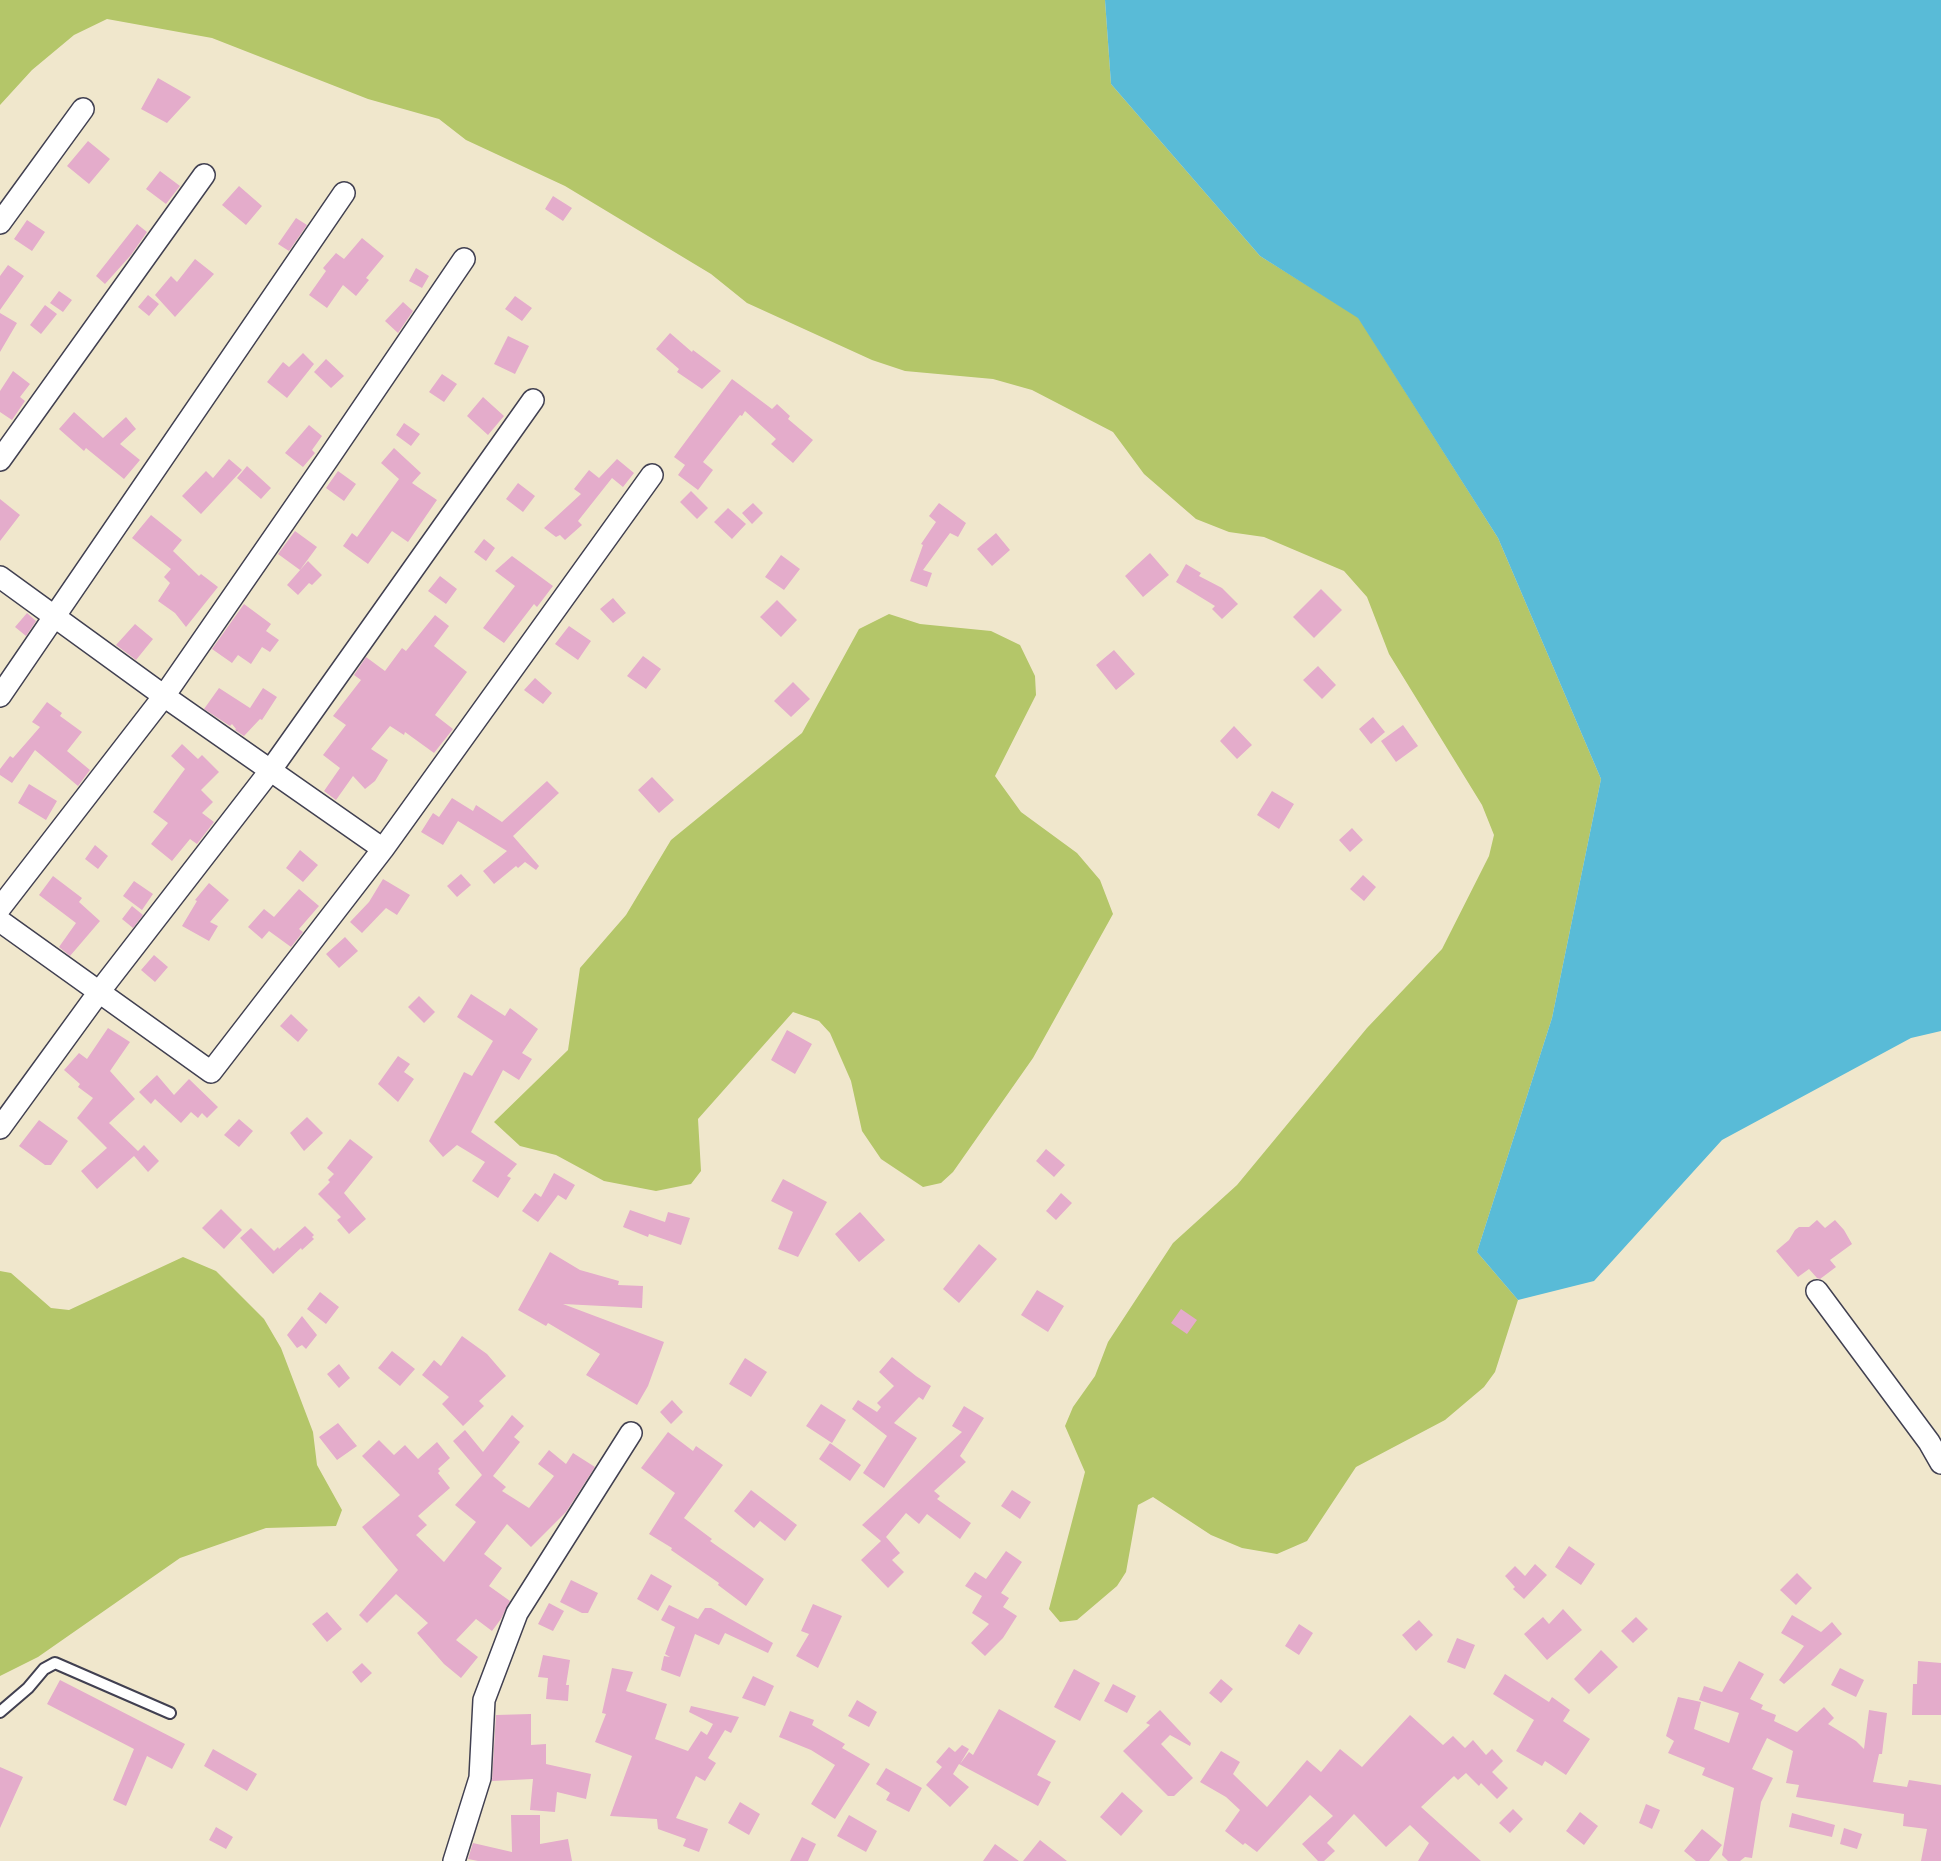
<!DOCTYPE html>
<style>
body{margin:0}
canvas{display:block;background:#f0e7cc}
</style>
<canvas width="1941" height="1861"></canvas>
<script>
const context = document.querySelector('canvas').getContext('2d');
context.lineJoin = 'round';
function fill(path, color) { context.fillStyle = color; context.fill(path, 'evenodd'); }
function strokePath(path, color, width, dash) { context.strokeStyle = color; context.lineWidth = width; context.lineCap = dash ? 'butt' : 'round'; context.setLineDash(dash || []); context.stroke(path); }
fill(new Path2D(`
 M0,0H1105L1111,84L1260,256L1358,317L1498,538L1601,779L1552,1018L1477,1252L1518,1300L1495,1372L1484,1387L1445,1420L1356,1467L1307,1541L1277,1554L1242,1548L1211,1535L1153,1497L1138,1505L1126,1572L1117,1586L1077,1620L1060,1622L1049,1609L1085,1472L1065,1426L1073,1407L1095,1376L1108,1342L1173,1243L1237,1185L1367,1028L1442,949L1489,856L1494,835L1482,805L1389,654L1367,597L1344,571L1264,537L1229,532L1196,519L1144,474L1113,432L1032,390L993,379L905,371L872,360L747,303L711,274L565,186L466,140L439,119L368,99L212,38L107,19L74,35L32,70L0,105Z
 M889,614L920,624L991,631L1020,645L1035,676L1036,695L995,776L1021,812L1077,853L1100,880L1113,914L1033,1058L953,1172L941,1183L923,1187L881,1159L862,1131L851,1081L830,1033L819,1021L793,1012L698,1119L701,1171L691,1184L656,1191L604,1181L556,1155L520,1146L494,1122L568,1050L580,968L626,915L671,840L802,733L859,629Z
 M183,1257L216,1271L264,1319L281,1348L313,1432L317,1465L342,1510L336,1526L266,1528L180,1558L38,1657L0,1676V1271L11,1273L51,1308L69,1310Z`), '#b4c669');
fill(new Path2D(`
 M1105,0H1941V1031L1911,1038L1722,1140L1594,1281L1518,1300L1477,1252L1552,1018L1601,779L1498,538L1358,318L1260,256L1111,84Z`), '#59bbd7');
fill(new Path2D(`
 M158,78L191,97L167,123L141,109Z
 M88,141L110,159L89,184L67,166Z
 M160,171L180,186L166,204L146,189Z
 M239,186L262,206L246,225L222,205Z
 M553,196L572,208L563,221L545,209Z
 M296,218L307,225L289,251L278,244Z
 M27,220L45,232L32,251L14,239Z
 M137,224L147,232L131,255L105,284L96,276Z
 M362,238L384,256L366,278L369,280L356,296L343,285L327,308L309,295L326,271L323,268L336,253L344,259Z
 M195,259L214,274L175,317L155,295L171,276L177,282Z
 M8,265L24,276L0,310V276Z
 M416,268L429,276L422,288L409,281Z
 M59,291L72,300L63,312L50,303Z
 M148,295L159,304L149,316L138,307Z
 M515,296L532,308L522,321L505,309Z
 M403,302L413,311L398,333L385,321Z
 M45,305L57,314L41,334L30,325Z
 M0,313L17,323L0,352Z
 M670,333L692,352L693,350L721,371L702,389L677,372L679,369L656,349Z
 M508,336L529,346L515,374L494,364Z
 M303,353L314,364L287,398L267,382L283,362L289,367Z
 M326,359L344,376L331,388L314,372Z
 M13,371L30,384L20,397L25,401L12,420L0,412V391Z
 M442,374L457,384L444,402L429,392Z
 M732,379L772,409L777,404L790,416L788,419L813,440L793,463L771,444L776,439L745,411L742,416L740,415L703,462L713,470L698,490L678,475L685,465L674,457Z
 M483,397L504,416L488,435L467,416Z
 M74,412L103,438L126,417L136,429L120,444L140,460L124,479L86,448L84,451L59,429Z
 M404,423L420,434L411,446L396,435Z
 M309,425L322,436L312,450L315,453L303,467L285,453Z
 M394,448L421,473L412,483L437,500L408,542L392,531L368,564L343,546L352,533L357,537L399,479L381,463Z
 M229,459L242,470L201,514L182,496L206,471L213,478Z
 M617,459L634,473L623,487L612,478L578,521L582,525L565,540L560,535L556,537L544,528L581,494L574,489L589,470L599,478Z
 M247,466L271,488L261,499L237,478Z
 M338,471L356,484L344,501L326,488Z
 M518,483L535,496L523,512L506,499Z
 M691,491L708,508L697,519L680,502Z
 M0,499L20,515L0,541Z
 M753,503L763,513L752,524L742,513Z
 M939,503L966,523L958,537L950,533L923,570L932,573L927,587L910,581L923,545L921,544L936,522L929,516Z
 M728,508L746,524L732,539L714,522Z
 M151,515L182,540L173,551L199,576L201,574L218,587L186,627L175,613L158,601L170,583L164,577L171,569L132,538Z
 M295,531L317,547L300,570L278,554Z
 M996,533L1010,550L992,566L977,549Z
 M484,539L495,548L486,561L474,552Z
 M1150,553L1169,575L1143,597L1125,576Z
 M781,555L800,569L784,590L765,577Z
 M512,556L553,586L537,607L534,604L504,643L483,628L515,586L495,571Z
 M308,561L322,575L312,585L309,583L298,595L287,585Z
 M1186,564L1201,573L1199,576L1222,588L1238,604L1222,619L1212,609L1215,606L1176,582Z
 M440,576L457,589L446,604L428,591Z
 M1321,589L1342,610L1314,638L1293,617Z
 M613,598L626,613L613,623L600,609Z
 M777,600L797,620L781,637L760,617Z
 M244,604L271,624L266,631L279,640L270,652L262,647L251,664L238,655L232,663L212,649Z
 M27,613L36,621L26,636L15,627Z
 M435,615L449,626L434,646L467,672L435,715L453,729L434,753L405,732L404,735L390,726L371,749L388,760L375,781L365,789L353,776L336,800L324,791L340,768L323,755L346,725L333,716L361,680L354,675L366,657L385,671L402,648L406,651Z
 M135,624L153,639L136,660L116,645Z
 M569,626L591,641L578,660L555,644Z
 M1114,650L1135,674L1116,690L1096,665Z
 M643,656L661,669L646,689L627,676Z
 M1318,666L1336,685L1322,699L1303,680Z
 M535,678L552,693L543,704L524,690Z
 M793,682L810,699L791,717L774,701Z
 M219,688L250,708L263,688L277,697L262,720L260,719L244,736L235,730L236,729L232,724L230,726L204,709Z
 M47,702L62,713L60,716L82,732L67,751L90,770L78,786L35,750L12,783L0,775V769L10,756L13,758L40,727L32,722Z
 M1373,717L1385,732L1371,744L1359,729Z
 M1403,725L1418,746L1396,762L1381,741Z
 M1234,726L1252,745L1237,759L1220,741Z
 M182,744L198,759L202,755L219,772L201,790L213,802L202,813L214,822L197,844L190,839L172,861L151,844L168,823L153,812L185,769L171,756Z
 M652,777L674,800L659,813L638,790Z
 M547,781L559,793L513,836L539,866L536,870L525,862L518,868L516,866L494,884L483,871L507,851L458,821L443,845L421,832L433,813L439,817L452,798L473,811L476,805L502,822Z
 M29,784L57,801L46,820L18,803Z
 M1272,791L1294,804L1279,829L1257,815Z
 M1352,828L1363,840L1350,852L1339,840Z
 M95,845L108,856L98,869L85,859Z
 M300,850L318,865L303,882L286,868Z
 M461,874L471,885L457,897L447,886Z
 M1363,875L1376,887L1364,901L1350,889Z
 M53,876L82,898L79,902L100,921L70,956L59,947L76,923L39,895Z
 M383,879L410,895L397,915L386,908L362,933L350,922L369,902Z
 M134,881L153,894L142,910L123,896Z
 M209,883L229,900L210,922L218,926L209,941L182,926L197,901L195,900Z
 M299,889L319,906L299,929L303,932L291,947L269,931L262,939L248,927L264,909L274,917Z
 M132,906L143,915L133,928L122,919Z
 M345,937L358,951L339,968L326,954Z
 M154,955L168,967L155,982L141,970Z
 M471,994L505,1016L510,1008L538,1029L522,1053L532,1059L519,1080L503,1070L471,1132L517,1164L507,1176L511,1178L498,1198L472,1181L485,1162L457,1145L443,1157L429,1141L464,1072L472,1076L493,1041L457,1017Z
 M419,996L435,1012L424,1023L408,1007Z
 M291,1014L308,1030L298,1042L280,1026Z
 M108,1028L130,1042L110,1071L135,1099L109,1123L138,1151L144,1145L159,1161L148,1172L134,1156L97,1189L81,1171L107,1148L77,1118L93,1098L78,1087L80,1084L64,1070L79,1053L87,1059Z
 M787,1030L812,1044L795,1074L771,1060Z
 M398,1056L410,1064L404,1072L414,1079L398,1102L378,1084Z
 M157,1075L174,1095L189,1079L218,1107L207,1118L202,1113L198,1118L191,1112L181,1123L155,1099L151,1104L139,1092Z
 M307,1117L323,1133L304,1151L290,1133Z
 M239,1119L253,1131L239,1147L224,1135Z
 M39,1120L68,1141L51,1165H45L19,1146Z
 M350,1139L373,1157L344,1193L366,1219L349,1234L337,1220L341,1217L318,1194L330,1182L328,1180L334,1174L327,1168Z
 M1046,1149L1065,1165L1054,1177L1036,1161Z
 M554,1173L575,1185L566,1200L558,1195L538,1222L522,1211L535,1193L541,1197Z
 M783,1179L827,1202L798,1257L778,1249L793,1212L771,1201Z
 M1061,1193L1072,1203L1056,1220L1046,1211Z
 M221,1209L242,1230L224,1249L202,1228Z
 M630,1210L665,1222L668,1212L690,1218L681,1245L649,1234L648,1237L623,1227Z
 M860,1212L885,1240L859,1262L835,1234Z
 M1817,1220L1825,1228L1835,1220L1844,1230L1852,1244L1830,1260L1836,1267L1820,1279L1817,1278L1809,1269L1798,1277L1776,1251L1789,1240L1795,1230L1799,1227H1809Z
 M305,1226L314,1235L312,1237L314,1239L302,1250L301,1248L273,1274L240,1238L251,1228L274,1251L278,1247L279,1249Z
 M979,1244L997,1259L959,1303L943,1289Z
 M550,1252L580,1270L619,1281L618,1285L643,1286L642,1308L563,1304L664,1342L648,1386L637,1405L586,1375L600,1354L548,1323L546,1326L518,1310Z
 M1037,1290L1064,1306L1048,1332L1021,1315Z
 M320,1292L339,1307L326,1324L307,1309Z
 M1181,1309L1197,1320L1187,1334L1171,1323Z
 M302,1316L317,1335L306,1349L302,1345L297,1348L287,1335Z
 M462,1336L487,1354L506,1376L479,1401L484,1406L463,1426L442,1404L449,1397L422,1375L434,1360L441,1366Z
 M392,1351L415,1369L400,1386L378,1368Z
 M892,1357L916,1376L931,1386L923,1400L919,1397L894,1423L917,1438L884,1488L863,1473L887,1436L852,1409L858,1400L877,1412L881,1407L877,1403L894,1386L879,1372Z
 M745,1358L767,1372L751,1397L729,1384Z
 M339,1364L350,1378L339,1388L327,1374Z
 M672,1400L683,1412L671,1424L660,1412Z
 M821,1404L846,1420L832,1443L806,1426Z
 M964,1406L984,1418L960,1456L966,1462L934,1491L940,1496L937,1499L971,1523L960,1539L927,1514L919,1524L906,1513L886,1537L900,1553L892,1560L904,1572L888,1588L861,1560L881,1541L862,1525L962,1432L952,1426Z
 M512,1415L524,1426L514,1437L520,1442L493,1476L506,1487L502,1491L529,1508L554,1476L538,1464L549,1450L566,1464L573,1453L595,1467L566,1512L531,1547L507,1524L484,1554L502,1568L489,1586L510,1601L501,1619L492,1631L476,1619L456,1640L478,1657L461,1678L444,1664L417,1633L428,1623L396,1594L367,1623L359,1615L398,1570L362,1527L400,1495L362,1456L379,1440L394,1455L405,1445L418,1459L437,1442L450,1458L438,1469L440,1471L438,1473L450,1488L418,1516L427,1525L416,1535L444,1562L476,1522L455,1505L482,1475L453,1441L465,1430L483,1452Z
 M338,1423L357,1446L337,1460L319,1437Z
 M668,1432L693,1451L696,1446L723,1465L684,1518L712,1539L710,1541L764,1579L746,1606L718,1585L719,1583L671,1550L672,1548L649,1534L675,1493L641,1468Z
 M830,1443L861,1465L850,1481L819,1459Z
 M751,1490L797,1525L785,1541L760,1521L754,1528L734,1511Z
 M1012,1490L1031,1502L1020,1519L1001,1506Z
 M1569,1546L1595,1564L1581,1585L1555,1567Z
 M1006,1551L1022,1562L1001,1593L1009,1598L1003,1607L1017,1616L1003,1638L985,1656L971,1643L989,1624L972,1613L982,1596L965,1586L975,1572L986,1579Z
 M1535,1564L1547,1575L1524,1599L1513,1589L1515,1587L1505,1576L1515,1566L1525,1576Z
 M1797,1573L1812,1588L1796,1605L1780,1590Z
 M651,1574L672,1586L658,1611L637,1599Z
 M571,1580L598,1593L588,1613H582L560,1602Z
 M549,1603L564,1611L553,1631L538,1624Z
 M813,1604L842,1616L818,1668L796,1656L809,1634L801,1631Z
 M669,1605L698,1619L705,1608H711L773,1643L768,1653L725,1633L719,1645L695,1634L680,1677L661,1670L664,1656L670,1657L665,1654L675,1627L661,1620Z
 M1563,1609L1582,1630L1547,1660L1524,1634L1543,1617L1549,1624Z
 M327,1612L342,1629L327,1642L312,1624Z
 M1792,1615L1821,1632L1832,1622L1842,1634L1784,1684L1779,1680L1804,1646L1781,1633Z
 M1636,1617L1648,1629L1633,1643L1621,1631Z
 M1419,1620L1433,1635L1416,1651L1402,1635Z
 M1299,1624L1313,1633L1299,1655L1285,1646Z
 M1457,1638L1475,1645L1465,1669L1447,1662Z
 M1601,1650L1618,1667L1589,1694L1574,1679Z
 M543,1655L570,1660L566,1685H569L568,1701L546,1699L548,1678L538,1677Z
 M1739,1661L1764,1674L1750,1699L1763,1705L1761,1709L1776,1715L1774,1721L1797,1732L1824,1707L1834,1718L1828,1724L1856,1741L1864,1749L1869,1710L1887,1713L1882,1754H1879L1873,1782L1907,1787L1909,1780L1941,1785V1861H1921L1927,1829L1903,1826L1904,1814L1796,1797L1799,1785L1786,1783L1793,1751L1767,1738L1752,1769L1773,1778L1761,1802L1752,1858L1745,1857L1740,1861H1728L1722,1855L1734,1788L1702,1775L1705,1768L1668,1753L1674,1741L1666,1736L1678,1697L1701,1702L1694,1729L1729,1743L1739,1713L1699,1700L1704,1686L1722,1692Z
 M1918,1661L1941,1663V1715H1912L1913,1684H1917Z
 M362,1663L372,1673L361,1683L352,1672Z
 M612,1668L633,1672L626,1691L667,1704L655,1739L688,1751L701,1731L707,1735L713,1724L689,1712L691,1706L739,1717L731,1733L725,1730L708,1758L716,1763L705,1781L696,1776L676,1818L708,1829L699,1852L683,1846L686,1839L658,1829L657,1819L610,1816L632,1756L595,1742L606,1714L602,1713Z
 M1840,1668L1864,1680L1856,1697L1831,1685Z
 M1074,1669L1100,1683L1080,1721L1054,1707Z
 M1505,1674L1549,1702L1552,1697L1570,1710L1563,1721L1590,1739L1566,1775L1545,1761L1542,1766L1516,1751L1534,1720L1493,1694Z
 M753,1676L774,1686L765,1706L742,1698Z
 M1221,1679L1233,1689L1221,1703L1209,1693Z
 M60,1680L185,1744L172,1769L147,1756L126,1806L113,1800L134,1749L47,1704Z
 M1113,1684L1136,1696L1127,1713L1104,1701Z
 M857,1700L877,1712L869,1727L848,1716Z
 M999,1709L1056,1741L1037,1775L1051,1782L1038,1806L959,1764L953,1774L969,1787L950,1807L926,1785L942,1767L936,1762L949,1747L955,1752L962,1745L969,1749L960,1764L969,1752L973,1755Z
 M1160,1710L1191,1743L1190,1746L1170,1735L1161,1744L1193,1778L1174,1796H1168L1123,1751L1150,1725L1146,1723Z
 M790,1711L814,1720L812,1725L845,1744L842,1748L870,1764L835,1819L811,1804L835,1765L811,1750L779,1737Z
 M531,1714V1745L546,1744V1764L591,1774L586,1799L557,1792L555,1812L530,1810L533,1779L492,1781L496,1715Z
 M1410,1715L1443,1745L1453,1736L1465,1748L1473,1740L1486,1755L1492,1749L1503,1761L1492,1772L1508,1788L1497,1799L1481,1783L1479,1786L1466,1773L1458,1780L1454,1776L1421,1807L1481,1861H1418L1429,1843L1410,1825L1386,1847L1354,1814L1327,1843L1335,1851L1324,1861H1318L1302,1844L1333,1816L1310,1795L1257,1852L1245,1843L1243,1845L1225,1831L1240,1810L1226,1797L1200,1782L1221,1751L1240,1762L1233,1774L1267,1807L1307,1760L1321,1772L1340,1749L1362,1767Z
 M213,1749L257,1774L247,1791L204,1766Z
 M0,1767L23,1777L0,1828Z
 M886,1768L922,1788L909,1812L886,1800L890,1793L876,1784Z
 M1122,1792L1143,1811L1121,1836L1100,1817Z
 M740,1802L760,1814L749,1835L728,1823Z
 M1646,1804L1660,1810L1652,1829L1639,1823Z
 M1513,1809L1523,1819L1510,1833L1499,1823Z
 M1580,1812L1598,1826L1584,1845L1566,1831Z
 M1792,1813L1835,1825L1832,1837L1789,1827Z
 M511,1815H540V1844L568,1839L572,1861H478L468,1859L473,1843L512,1852Z
 M849,1815L877,1831L866,1852L837,1836Z
 M216,1827L233,1837L226,1849L209,1840Z
 M1844,1828L1862,1834L1857,1849L1840,1844Z
 M1702,1829L1722,1845L1709,1861H1696L1684,1851Z
 M802,1837L816,1844L808,1861H790Z
 M1040,1840L1067,1861H1023Z
 M995,1844L1019,1861H983Z`), '#e4accb');
const lane = new Path2D(`
 M0,1712L28,1688L44,1669L55,1663L170,1713`);
const street = new Path2D(`
 M0,223L83,109
 M0,460L204,175
 M0,577L164,696L383,849
 M0,696L344,193
 M0,908L164,696L328,459L464,259
 M0,921L211,1072L383,849L652,475
 M0,1128L99,992L270,771L533,400
 M1817,1291L1929,1442L1941,1463
 M454,1861L480,1778L484,1700L517,1613L631,1433`);
strokePath(lane, '#414051', 14);
strokePath(street, '#414051', 24);
strokePath(lane, '#fff', 10);
strokePath(street, '#fff', 21);
</script>
